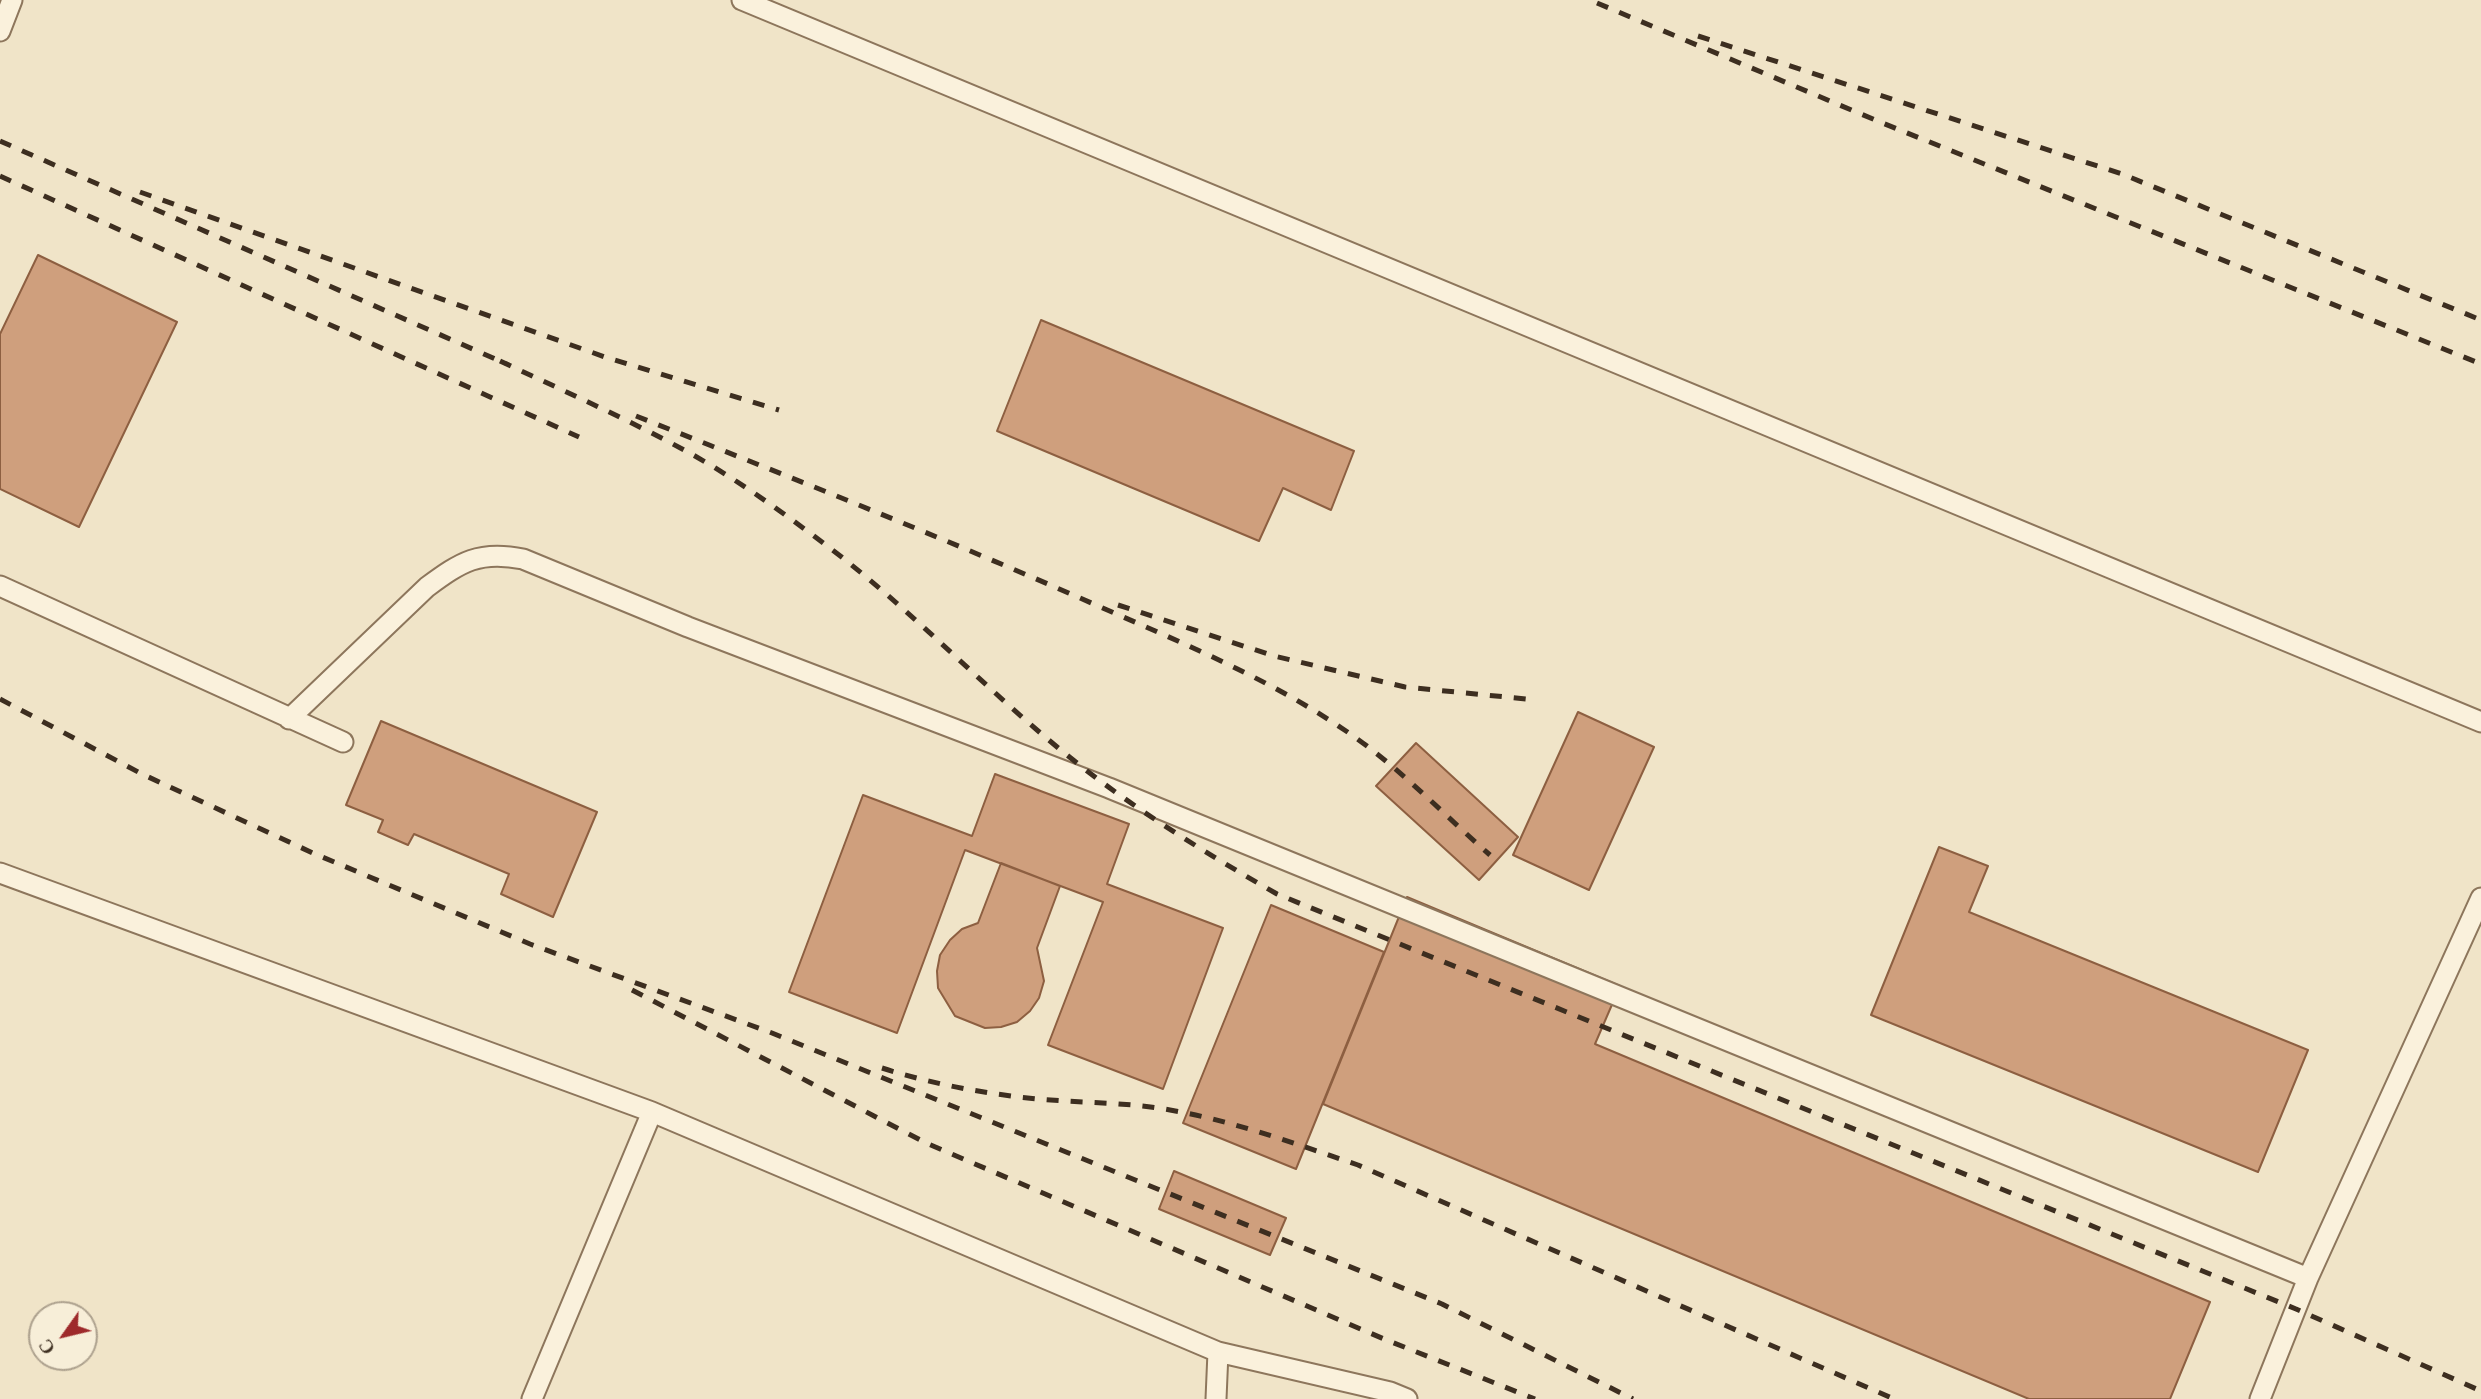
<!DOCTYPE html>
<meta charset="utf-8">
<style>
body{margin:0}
#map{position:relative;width:2481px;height:1399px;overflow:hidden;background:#f0e4c8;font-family:"Times New Roman",serif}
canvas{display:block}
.north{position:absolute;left:28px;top:1301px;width:70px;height:70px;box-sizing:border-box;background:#f7eed8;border:2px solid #ada18e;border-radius:50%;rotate:236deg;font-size:19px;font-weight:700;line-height:28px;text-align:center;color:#3d2e20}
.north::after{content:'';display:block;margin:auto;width:24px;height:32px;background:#9e2a2b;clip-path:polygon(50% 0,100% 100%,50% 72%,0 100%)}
</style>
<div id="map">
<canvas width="2481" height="1399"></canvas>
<div class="north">С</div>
</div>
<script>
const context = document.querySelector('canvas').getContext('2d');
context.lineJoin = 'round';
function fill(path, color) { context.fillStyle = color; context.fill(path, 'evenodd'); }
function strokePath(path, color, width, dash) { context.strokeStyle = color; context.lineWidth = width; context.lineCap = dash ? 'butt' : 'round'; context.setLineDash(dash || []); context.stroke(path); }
const building = new Path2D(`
 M38,255L177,322L79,527L0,489V334Z
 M1041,320L1354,451L1331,510L1283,488L1259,541L997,431Z
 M1578,712L1654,747L1589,890L1513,855Z
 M381,721L597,812L553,917L501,894L509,874L414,834L408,845L378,832L383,820L346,805Z
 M1416,743L1518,837L1479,880L1376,786Z
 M995,774L1129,824L1107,884L1223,928L1163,1089L1048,1045L1103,902L965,850L897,1033L789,992L863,795L972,836Z
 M1939,847L1988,866L1969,912L2308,1050L2258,1172L1871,1015Z
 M1001,863L1060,886L1037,948L1044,981L1039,998L1030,1011L1017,1022L1001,1027L985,1028L955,1016L938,988L937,971L940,955L950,940L962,929L978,923Z
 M1407,897L1620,986L1595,1044L2210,1302L2170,1399H2029L1323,1104Z
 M1271,905L1384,952L1296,1169L1183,1123Z
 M1174,1171L1286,1218L1270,1255L1159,1209Z`);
fill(building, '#cf9f7d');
strokePath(building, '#8d5f41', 2);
const lane = new Path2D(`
 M742,0L2481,722
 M0,31L12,0
 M0,586L343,742
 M289,719L427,587C461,562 479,550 523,559L688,627L1109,788L2308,1278
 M0,873L652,1112L532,1399
 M652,1112L1218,1352L1390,1392L1407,1399
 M1216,1399L1218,1352
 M2260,1399L2308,1278L2481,898`);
strokePath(lane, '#8d765c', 23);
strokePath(lane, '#faf1dc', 19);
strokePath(new Path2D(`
 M1597,3L1880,122L2481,364
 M1698,36L2122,174L2481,320
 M0,141L509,365
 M0,176L579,437
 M140,192L605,357L779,410
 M500,361C566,392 632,421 695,456C746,485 793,520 839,555C917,616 985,688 1062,751C1129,806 1202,851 1277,894L2296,1309L2481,1391
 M636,416C790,477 944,538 1096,605C1182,643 1268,678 1346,731C1398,766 1443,814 1490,855
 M1118,605L1274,656L1405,687L1526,699
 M0,699L142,774L315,854L530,944L772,1033L1442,1304L1633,1399
 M632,990L926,1143L1384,1339L1535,1399
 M882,1068C932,1084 986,1094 1038,1099C1082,1103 1126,1102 1170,1110C1234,1121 1296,1144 1358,1165L1894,1399`), '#3d2e20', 5, [12, 12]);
</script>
